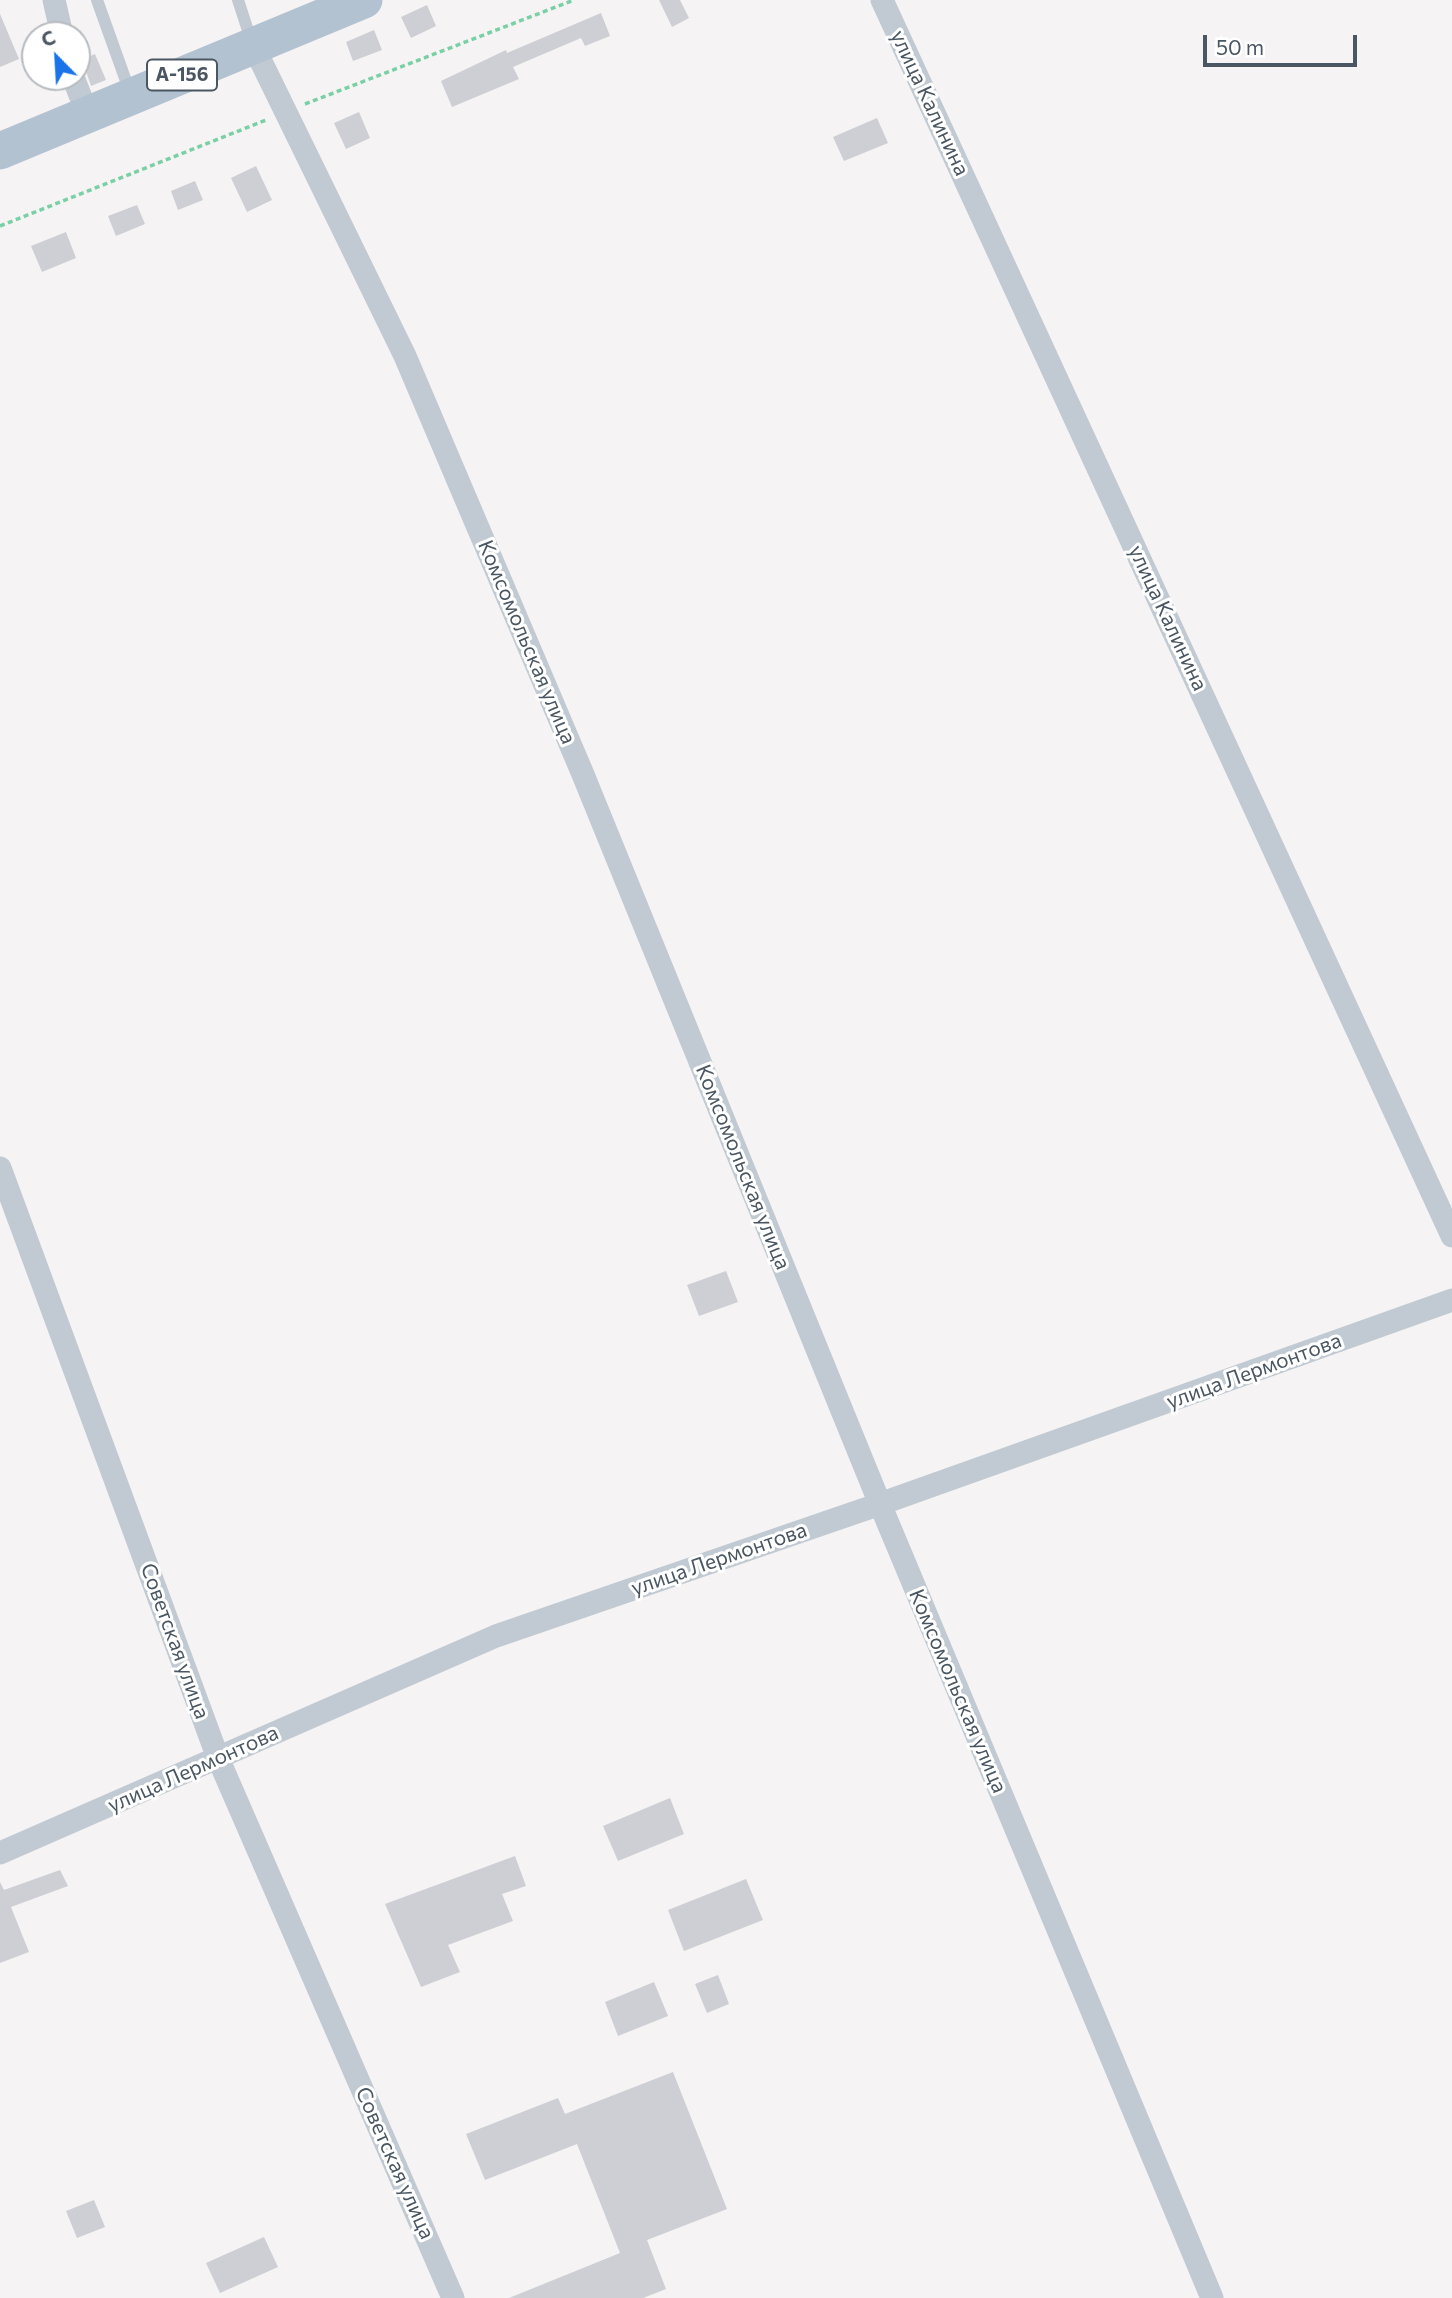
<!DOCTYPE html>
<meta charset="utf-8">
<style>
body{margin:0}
#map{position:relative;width:1452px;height:2298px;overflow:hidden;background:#f5f3f3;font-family:Commissioner,sans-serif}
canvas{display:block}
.north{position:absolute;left:21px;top:21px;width:70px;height:70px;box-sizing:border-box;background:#fff;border:2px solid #b7bbc0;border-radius:50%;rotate:336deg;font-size:19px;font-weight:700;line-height:28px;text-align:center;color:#4a5661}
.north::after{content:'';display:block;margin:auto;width:24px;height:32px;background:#1a73e8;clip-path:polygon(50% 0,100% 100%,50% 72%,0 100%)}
.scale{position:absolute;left:1203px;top:35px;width:154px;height:32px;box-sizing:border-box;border:4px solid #4a5661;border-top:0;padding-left:9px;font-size:21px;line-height:24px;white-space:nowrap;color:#4a5661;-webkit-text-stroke:5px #fff;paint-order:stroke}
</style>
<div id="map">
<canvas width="1452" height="2298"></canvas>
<div class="north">С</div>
<div class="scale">50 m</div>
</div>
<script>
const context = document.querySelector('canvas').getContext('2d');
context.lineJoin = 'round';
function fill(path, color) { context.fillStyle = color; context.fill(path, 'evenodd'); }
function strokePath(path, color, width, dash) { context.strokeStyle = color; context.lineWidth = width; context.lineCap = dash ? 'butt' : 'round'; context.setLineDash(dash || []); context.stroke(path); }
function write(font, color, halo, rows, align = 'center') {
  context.font = font + ' Commissioner,sans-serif'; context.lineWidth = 6; context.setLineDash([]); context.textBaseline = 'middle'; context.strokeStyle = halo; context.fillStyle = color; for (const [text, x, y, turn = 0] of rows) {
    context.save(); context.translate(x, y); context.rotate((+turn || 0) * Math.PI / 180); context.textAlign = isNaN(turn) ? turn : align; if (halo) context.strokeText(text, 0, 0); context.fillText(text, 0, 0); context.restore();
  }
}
fill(new Path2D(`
 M659,0H680L689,18L672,27Z
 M427,5L436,26L411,38L401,17Z
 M601,13L610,36L585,46L581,38L513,67L519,79L452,107L441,81L506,50L507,53Z
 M0,14L19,59L0,67Z
 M374,30L382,50L353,61L346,42Z
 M95,54L106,80L91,86L86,71L77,62Z
 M359,112L370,138L346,149L334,123Z
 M877,118L888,143L844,161L833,137Z
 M256,166L272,200L247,212L231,178Z
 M195,181L203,200L178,210L171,191Z
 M137,205L145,224L116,236L108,216Z
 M66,232L76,258L42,272L31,246Z
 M726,1271L738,1302L699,1316L687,1285Z
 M670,1798L684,1834L618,1861L603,1826Z
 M515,1856L526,1886L502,1894L513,1921L448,1945L460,1972L421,1987L385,1904Z
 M60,1870L68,1886L11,1907L29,1952L0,1963V1882L4,1890Z
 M746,1879L763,1920L684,1951L668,1910Z
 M718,1975L729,2004L707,2013L695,1984Z
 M654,1982L668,2016L618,2036L605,2002Z
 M673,2072L727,2209L647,2240L666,2289L643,2298H509L620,2253L577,2144L485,2180L466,2134L558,2098L565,2114Z
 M94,2200L105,2227L77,2238L66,2211Z
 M264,2237L278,2267L220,2293L206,2263Z`), '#cdcfd5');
strokePath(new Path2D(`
 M305,104L574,0
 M0,226L266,120`), '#7ad0a6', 3.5, [5, 3.5]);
strokePath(new Path2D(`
 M97,0L131,95
 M238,0L252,43`), '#c1cad2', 12);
strokePath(new Path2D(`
 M54,0L62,35
 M882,0L1452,1236
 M253,45L405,356L582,772L880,1504L1212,2298
 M73,77L87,113
 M0,1168L218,1758L453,2298
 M0,1853L496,1636L880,1504L1452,1300`), '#c1cad2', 23);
strokePath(new Path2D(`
 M0,151L364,0`), '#b3c2d1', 37);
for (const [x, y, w] of [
 [182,75,70]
]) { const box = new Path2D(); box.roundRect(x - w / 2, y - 15.5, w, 31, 5); context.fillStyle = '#fff'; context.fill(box); strokePath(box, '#4a5661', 2); }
write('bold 19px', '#4a5661', null, [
 ["А-156",182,75]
]);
write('21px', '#4a5661', '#fff', [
 ["улица Калинина",930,103,65],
 ["улица Калинина",1168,618,65],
 ["Комсомольская улица",527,642,67],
 ["Комсомольская улица",743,1167,68],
 ["улица Лермонтова",1254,1371,-20],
 ["улица Лермонтова",719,1559,-19],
 ["Советская улица",175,1641,70],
 ["Комсомольская улица",958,1691,67],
 ["улица Лермонтова",193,1769,-24],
 ["Советская улица",395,2163,66]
]);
</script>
